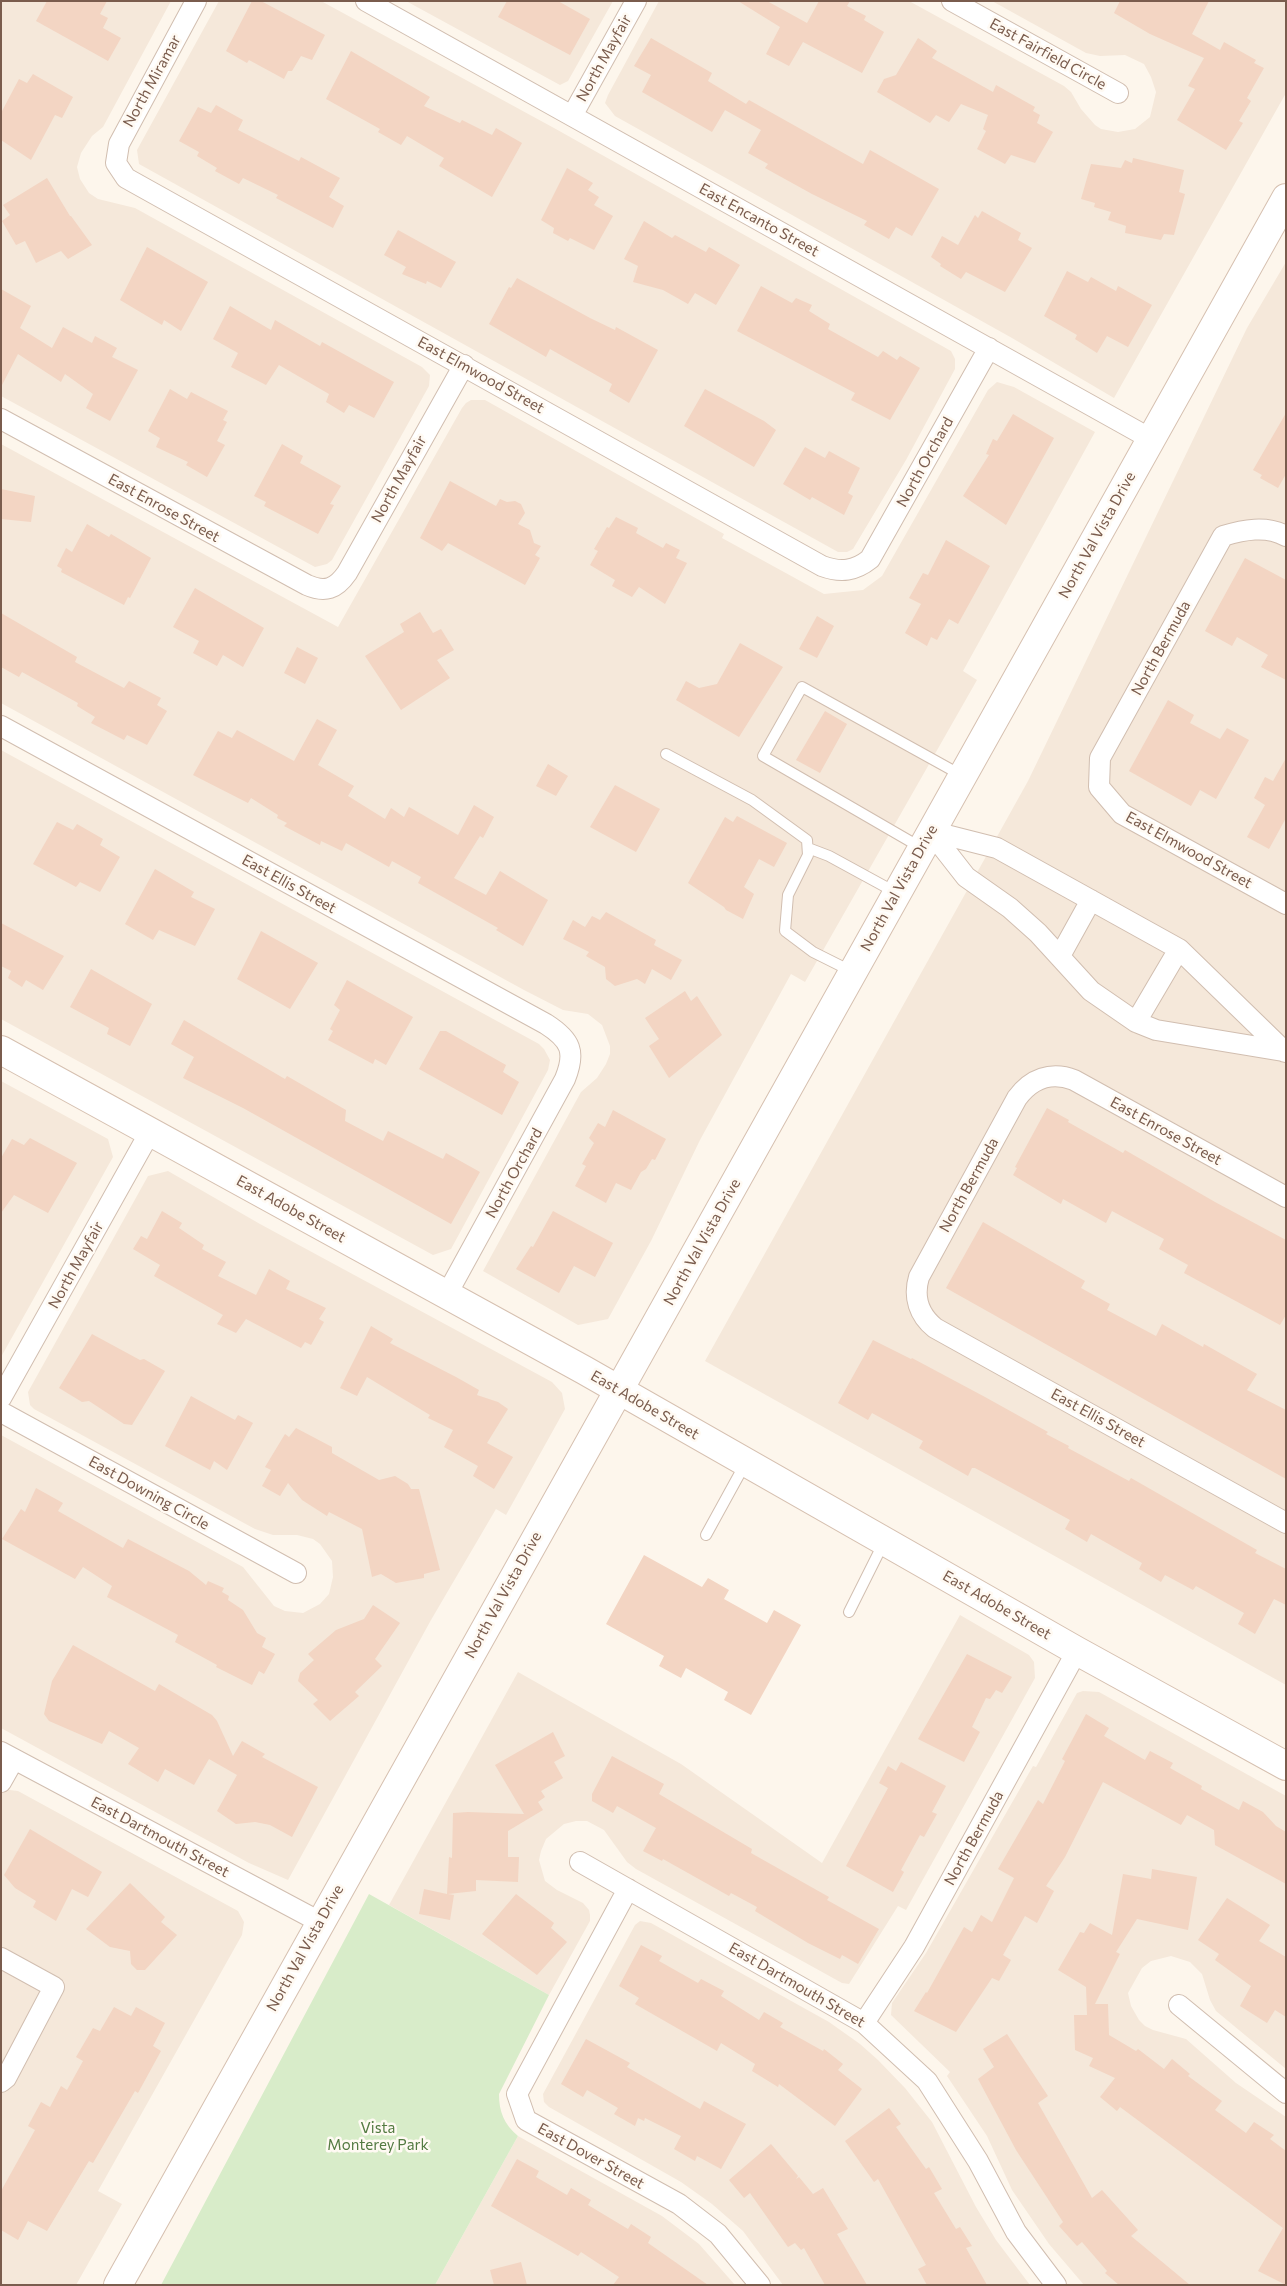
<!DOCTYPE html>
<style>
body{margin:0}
#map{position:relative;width:1287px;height:2286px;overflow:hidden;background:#fdf6ec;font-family:Commissioner,sans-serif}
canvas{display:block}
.frame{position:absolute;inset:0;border:2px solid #7a5c4d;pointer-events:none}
</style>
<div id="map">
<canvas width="1287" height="2286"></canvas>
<div class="frame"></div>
</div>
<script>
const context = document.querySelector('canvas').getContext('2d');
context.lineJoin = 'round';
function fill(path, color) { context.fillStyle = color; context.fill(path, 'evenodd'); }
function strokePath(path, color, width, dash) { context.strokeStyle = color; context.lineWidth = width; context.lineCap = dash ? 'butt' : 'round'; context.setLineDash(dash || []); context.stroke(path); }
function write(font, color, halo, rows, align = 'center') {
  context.font = font + ' Commissioner,sans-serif'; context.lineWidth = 5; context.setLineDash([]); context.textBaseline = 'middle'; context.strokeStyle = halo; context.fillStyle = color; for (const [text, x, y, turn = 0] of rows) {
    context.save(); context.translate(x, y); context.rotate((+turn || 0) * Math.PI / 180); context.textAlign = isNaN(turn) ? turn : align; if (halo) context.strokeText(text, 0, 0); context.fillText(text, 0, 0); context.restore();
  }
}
fill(new Path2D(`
 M1,1H171L103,127L92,136L81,153L77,167L80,179L89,193L98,199L135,208L422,367L430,375L429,386L332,560L327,564L315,567L1,396Z
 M219,1H321L554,128L951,351L955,359V369L906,460L853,549L847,552H838L139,164L137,150Z
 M406,1H613L568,81L560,85Z
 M659,1H909L1064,86L1071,92L1081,109L1095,125L1101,129L1118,132L1135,129L1150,117L1156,92L1151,77L1144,64L1125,55L1100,56L1086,53L992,1H1286V93L1114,398L1012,338L615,116L605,103L608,95Z
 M1286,262V1685L705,1361L1028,781L1247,328Z
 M997,382L1014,387L1095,432L963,671L977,680L805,982L791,974L700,1140L651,1241L608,1319L578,1325L483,1271L581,1092L597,1078L606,1064L610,1054V1046L602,1025L588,1014L563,1010L524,990L1,703V444L338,627L462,408L466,403L471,400H485L724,534L722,538L824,594L863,590L882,576L988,390Z
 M1,750L539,1044L544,1049L550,1060L548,1070L451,1249L433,1255L1,1019Z
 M1,1081L108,1139L113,1157L1,1357Z
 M168,1171L260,1224L552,1382L562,1393L565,1409L506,1515L496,1509L431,1620L288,1880L249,1863L1,1728V1435L243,1567L274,1606L285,1611L303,1613L320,1604L329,1594L333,1577L332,1561L320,1544L313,1539L297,1535H273L255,1529L34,1409L30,1405L28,1392L148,1176Z
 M960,1615L1029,1655L1034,1662L1035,1678L906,1910L898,1906L849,1984L842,1983L636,1869L627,1862L604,1830L587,1821H576L564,1824L546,1839L541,1851L539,1860L545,1881L557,1890L583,1903L589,1910L590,1915V1921L549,1995L389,1905L518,1672L681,1764L822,1863Z
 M1083,1691L1099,1692L1286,1796V2069L1216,2011L1210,2000L1202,1974L1190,1962L1171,1956L1151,1961L1142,1968L1128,1993L1131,2006L1139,2020L1145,2026L1153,2030L1186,2039L1236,2083L1286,2117V2285H1084L1049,2244L1012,2190L987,2136L947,2076L950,2072L891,2015L892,2003L926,1953L1033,1766L1036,1767L1077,1693Z
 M1,1789L18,1791L238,1911L244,1922L242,1935L98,2191L122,2204L76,2285H1Z
 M640,1921L651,1923L829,2022L860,2044L878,2060L905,2088L932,2122L976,2207L996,2240L1030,2285H783L743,2231L712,2204L681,2182L549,2107L544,2102L543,2094L635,1925Z
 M518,2136L662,2216L699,2244L735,2285H435Z`), '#f5e8da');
fill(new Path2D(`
 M369,1894L549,1995L499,2094C499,2112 504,2124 518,2136L435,2285H161Z`), '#d8ecc9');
fill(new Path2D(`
 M47,1H107L100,14L108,18L103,28L121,38L108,61L36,21Z
 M252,1H261L325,35L312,60L301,56L292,71H288L284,79L249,60L247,63L226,51Z
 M507,1H558L590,19L570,55L498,17Z
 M738,1H767L807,23L819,1H850L847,6L866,16L864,20L884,32L862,73L803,42L789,66L766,54L780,27Z
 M1120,1H1209L1192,34L1220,50L1224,42L1256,60L1254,63L1264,68L1247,98L1251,101L1239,121L1243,123L1226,150L1177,120L1195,89L1188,86L1204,58L1150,34L1114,13Z
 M651,38L712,73L708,81L746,104L749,100L863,164L870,150L939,189L912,236L896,227L889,239L864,225L867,221L812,194L765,168L768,164L748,153L761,130L725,110L712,132L642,92L651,75L634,66Z
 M918,38L937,51L932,58L993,92L996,85L1035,107L1033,111L1040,115L1037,123L1053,132L1035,163L1011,155L1005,164L977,149L986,131L983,129L988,115L961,104L949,122L936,115L930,123L877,92L884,79L896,75Z
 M351,51L430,97L424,106L460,123L462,120L492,135L496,128L522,143L492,197L439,166L444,158L407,136L401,145L378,132L380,129L326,99Z
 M33,74L73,97L62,118L55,115L31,160L1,140V113L19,79L27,83Z
 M216,105L243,120L238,130L299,161L301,157L340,178L329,197L344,206L333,228L276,198L278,195L243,178L239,184L215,171L217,168L197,156L199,152L179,141L198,107L211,113Z
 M1133,158L1184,170L1179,192L1185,194L1174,235L1164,234L1161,240L1125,233L1126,226L1108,220L1111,212L1094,207L1095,203L1081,199L1091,164L1121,168L1125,160L1132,163Z
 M567,168L593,183L588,190L599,197L594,205L613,216L594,250L570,238L568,241L553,233L554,228L541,220Z
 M47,178L70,216H71L92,245L68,259L61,251L36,263L25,241L16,245L2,221L10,215L3,205Z
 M982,211L1021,233L1018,240L1032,248L1005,292L966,272L961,279L940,266L941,264L931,257L942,236L958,245L975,215L978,218Z
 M644,221L672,238L675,235L706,252L709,247L740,265L716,305L695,293L688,304L663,290L633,282L638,266L624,259Z
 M398,230L456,262L441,288L427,281L426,284L402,274L406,267L384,255Z
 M147,247L208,282L181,331L164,320L162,325L120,300Z
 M1067,271L1088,282L1091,277L1116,291L1118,286L1152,305L1128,347L1107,336L1097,353L1075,339L1077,335L1044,316Z
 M517,278L590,318L615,330L616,327L658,350L629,403L609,391L612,384L550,349L546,357L489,324L509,287L511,288Z
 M761,286L792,303L796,298L812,305L809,311L830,324L828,329L878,357L883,351L897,360L900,356L920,368L890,420L851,400L855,393L737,331Z
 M1,289L31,306L20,328L52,348L63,327L92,343L95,336L117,348L112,357L138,370L110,421L86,408L93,394L65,374L61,382L18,354L1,387Z
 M230,306L271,330L275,320L320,346L322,342L394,382L374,418L349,405L344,413L326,402L329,394L279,365L266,385L231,367L238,353L213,339Z
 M170,389L187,399L191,392L228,411L223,420L227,422L217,441L225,445L207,477L186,465L188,462L156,447L160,438L148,431Z
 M705,389L764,421L776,430L754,467L684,426Z
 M1286,413V474L1278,488L1260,478L1262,475L1253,470Z
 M1013,414L1054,438L1006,525L963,496L989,455L986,454L993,439L997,441Z
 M282,444L303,456L300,463L341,486L330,504L334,505L318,534L264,506L266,502L254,496Z
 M805,447L825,458L829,451L860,468L848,493L853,496L844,515L812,497L810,500L783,484Z
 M450,481L496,506L500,499L507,502L515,501L521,504L525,513L518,524L530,530L534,543L541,546L535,555L540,558L525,585L448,543L442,551L420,538Z
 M1,489L35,496L31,522L1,519Z
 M616,517L638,528L636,533L663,548L666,543L680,550L676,558L687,563L665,604L639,587L632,597L612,586L615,580L590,565L598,551L594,549L607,527L609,528Z
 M87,524L109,537L111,534L151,558L130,598L128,597L124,605L61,572L62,569L57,566L66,548L72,552Z
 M946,540L990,566L958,624L949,619L937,640L931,637L927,646L905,633L921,604L909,598L923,573L928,575Z
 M1245,558L1286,580V680L1261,667L1268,655L1237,637L1232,646L1205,631Z
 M195,588L264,628L243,667L223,655L217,666L193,653L199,641L173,627Z
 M420,612L433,633L441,629L454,650L437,660L450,678L401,710L365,656L404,632L400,624Z
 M1,613L77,657L75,662L124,688L129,681L161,698L157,705L167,711L147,745L127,735L124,740L91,723L95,717L77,706L78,703L22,672L19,677L1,667Z
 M817,616L834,626L817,658L799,649Z
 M740,643L783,667L739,737L676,700L686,681L699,688L717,684Z
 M297,647L318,658L305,684L284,673Z
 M1168,700L1194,715L1190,723L1220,739L1227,728L1249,740L1216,799L1200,790L1191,806L1129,771Z
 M825,711L847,724L820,773L796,760Z
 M317,719L337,730L318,765L354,786L348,796L385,819L391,808L404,817L409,807L458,835L474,805L494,817L483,838L480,836L454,878L486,895L500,871L548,900L523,946L496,930L498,928L418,883L421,877L392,861L389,867L346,843L342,851L321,841L320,845L284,826L287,823L277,818L278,815L251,798L248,803L193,775L218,731L232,738L237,730L294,761Z
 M1286,758V818L1269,849L1247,837L1265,805L1254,798L1265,777L1273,781Z
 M548,764L568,776L556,796L536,786Z
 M615,785L660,809L636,852L590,827Z
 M737,816L787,843L774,867L759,859L744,887L754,894L743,919L726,910L724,907L688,883L725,817L733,822Z
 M57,822L73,830L77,824L103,839L100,845L120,857L100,892L80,882L76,887L33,864Z
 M155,869L194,892L191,897L215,909L195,946L159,930L153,940L125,924Z
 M606,912L656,940L654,945L682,960L671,980L652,969L645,984L637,979L615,986L606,979L605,967L586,956L589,952L563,939L573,920L585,927L592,916L600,920Z
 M1,923L64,956L43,990L26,980L22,987L8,978L11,971L1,966Z
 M261,931L318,963L290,1009L237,979Z
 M91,969L152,1004L130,1046L107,1034L109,1028L70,1007Z
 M347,980L413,1017L386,1065L375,1059L373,1064L328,1040L333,1031L330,1029L340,1010L334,1005Z
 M685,991L691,1001L697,996L722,1035L669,1078L649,1046L659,1039L645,1018Z
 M184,1020L285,1079L287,1076L346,1110L345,1121L383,1141L388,1131L443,1159L446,1153L480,1172L451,1224L243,1108L183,1078L194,1057L171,1044Z
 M440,1031H446L506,1065L503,1072L519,1082L502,1115L419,1069Z
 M1047,1108L1069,1120L1068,1122L1123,1153L1125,1150L1215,1202L1286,1240V1315L1280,1325L1184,1273L1188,1265L1159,1249L1164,1239L1112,1211L1106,1223L1063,1199L1061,1204L1013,1175L1017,1168L1015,1167Z
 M613,1110L666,1139L655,1160L652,1159L646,1169L641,1172L631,1190L616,1183L606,1203L575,1186L586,1166L582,1164L594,1143L589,1138L598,1123L605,1127Z
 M30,1138L77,1163L48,1213L14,1195L1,1213V1158L12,1139L24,1145Z
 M162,1211L182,1223L179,1228L204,1245L202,1249L226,1262L218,1276L256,1295L269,1269L290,1281L286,1289L326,1308L319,1319L324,1322L311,1345L305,1342L301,1348L246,1319L236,1333L217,1324L223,1315L154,1276L160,1265L133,1249L141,1236L147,1239Z
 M553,1211L613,1243L595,1277L574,1266L559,1293L516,1269L531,1246L533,1247Z
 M983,1222L1085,1281L1081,1288L1110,1304L1107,1310L1156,1336L1162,1324L1203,1347L1204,1344L1257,1374L1247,1390L1286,1410V1479L946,1288Z
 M371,1326L393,1339L390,1343L456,1377L479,1390L477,1395L498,1402L508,1409L487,1443L513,1457L494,1489L473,1476L478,1466L444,1447L453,1430L428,1418L430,1415L367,1377L357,1396L340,1388Z
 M92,1334L140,1360L144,1359L165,1371L132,1425L124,1424L89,1401L82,1402L59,1388Z
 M873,1340L911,1359L912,1358L985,1397L1048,1432L1046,1434L1069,1446L1068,1448L1129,1481L1131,1478L1257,1550L1255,1553L1286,1569V1605L1274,1599L1255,1634L1238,1624L1244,1613L1196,1586L1193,1590L1165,1575L1161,1582L1139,1569L1142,1563L1091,1534L1087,1542L1065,1529L1070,1520L975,1468H972L968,1476L919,1448L923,1441L872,1413L868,1420L838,1403Z
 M191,1396L235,1420L238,1415L253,1423L227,1470L214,1461L210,1470L165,1446Z
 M296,1428L332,1447V1453L379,1480L395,1476L408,1484L411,1489H419L440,1570L424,1574V1578L396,1583L381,1574L372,1577L362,1529L329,1512L327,1516L302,1500L288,1483L280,1496L262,1486L271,1470L265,1467L285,1434L289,1437Z
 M36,1488L63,1503L58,1511L123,1548L128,1539L189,1571L206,1585L208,1581L224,1588L222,1592L229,1596L228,1600L243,1610L257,1633L266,1638L262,1647L275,1654L264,1674L259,1671L252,1685L216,1667L217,1665L175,1642L178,1635L107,1597L112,1586L83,1567L75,1579L2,1539L21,1509L25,1512Z
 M644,1555L702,1587L708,1578L729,1590L724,1599L767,1623L774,1610L801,1625L751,1715L724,1700L728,1692L686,1668L681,1678L659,1666L664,1656L606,1624Z
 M373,1605L400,1623L375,1659L382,1666L355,1692L359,1696L330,1721L313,1704L318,1700L298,1681L300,1673L314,1660L308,1654L336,1630L364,1619Z
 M73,1645L155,1691L159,1684L212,1715L217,1721L233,1756L242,1741L265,1754L262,1757L318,1787L292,1837L270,1825L255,1822L236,1824L217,1811L237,1775L209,1759L194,1785L165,1769L158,1782L128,1764L139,1748L109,1731L102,1744L49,1721L44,1714L52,1681Z
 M967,1654L1012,1677L1002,1693L996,1690L990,1699L986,1698L972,1727L980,1732L964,1762L918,1739Z
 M1086,1714L1109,1728L1104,1736L1145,1760L1150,1751L1173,1763L1170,1768L1202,1786L1201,1789L1239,1810L1243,1801L1263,1812L1276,1826L1286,1832V1884L1215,1845L1214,1830L1187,1815L1181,1825L1103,1782L1065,1857L1046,1886L1054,1891L1037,1923L1025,1916L1003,1955L1011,1960L999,1981L992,1978L956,2032L914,2011L926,1992L927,1993L964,1927L972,1932L981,1915L992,1922L1014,1878L998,1869L1038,1800L1043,1804L1062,1767L1065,1761L1062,1759Z
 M553,1732L565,1756L554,1762L563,1778L541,1791L545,1797L538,1802L543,1810L508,1831V1857H519L518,1882L476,1880V1891L448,1894L454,1895L450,1920L419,1914L424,1889L447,1894L449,1857L452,1858L453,1813L468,1812L524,1814L495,1765Z
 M612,1756L664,1784L659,1794L752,1849L751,1853L829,1897L827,1900L879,1929L858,1964L842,1955L840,1959L808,1943L755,1911L757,1907L731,1893L729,1896L663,1859L662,1861L643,1851L656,1828L617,1806L613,1813L592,1801V1794Z
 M901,1762L946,1786L932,1812L937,1814L924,1837L920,1835L901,1870L904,1872L893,1892L846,1866L888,1788L879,1783L888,1766L896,1771Z
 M30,1829L102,1872L88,1897L72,1889L56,1921L33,1907L36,1901L15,1888L4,1875Z
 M1152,1869L1197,1877L1188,1930L1137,1919L1116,1952L1120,1954L1095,2004H1108L1109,2035L1136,2051L1138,2049L1164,2069L1172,2059L1190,2074L1188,2076L1222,2101L1215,2110L1246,2133L1254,2122L1274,2135L1270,2139L1286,2151V2285L1258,2271L1283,2228L1120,2107L1117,2111L1100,2097L1115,2078L1089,2066L1093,2058L1075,2050L1074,2015H1087L1086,1987L1058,1970L1080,1932L1084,1933L1090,1923L1112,1935L1123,1874L1151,1879Z
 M130,1883L165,1917L161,1922L177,1935L145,1970H137L131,1964L130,1951L110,1947L86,1929Z
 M516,1894L554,1923L551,1928L567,1942L537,1975L482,1934Z
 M1227,1898L1270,1925L1259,1941L1286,1957V2017L1275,2010L1267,2023L1240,2006L1251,1986L1215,1960L1219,1954L1198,1940Z
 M641,1945L662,1956L659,1961L698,1983L701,1979L724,1991L721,1996L759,2020L764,2012L783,2023L780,2027L823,2051L824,2049L843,2064L838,2070L862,2089L835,2126L779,2084L778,2087L752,2071L755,2064L721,2043L717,2051L635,2004L639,1998L619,1986Z
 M114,2007L131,2016L136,2007L165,2023L153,2046L161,2051L138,2093L135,2091L93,2163L89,2161L47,2231L28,2221L18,2240L1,2230V2191L35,2130L28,2126L41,2102L50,2107L61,2086L67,2090L83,2061L76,2057L93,2028L100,2031Z
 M1007,2034L1048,2096L1038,2103L1092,2198L1102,2190L1138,2230L1131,2236L1190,2285H1119L1105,2273L1107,2271L1082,2242L1077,2246L1059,2226L1063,2222L1016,2150L978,2079L994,2067L983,2049Z
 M586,2039L630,2063L627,2067L700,2109L704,2101L746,2124L721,2169L697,2156L695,2161L674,2149L681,2136L645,2118L644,2121L638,2118L635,2126L614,2114L618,2108L587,2090L583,2097L561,2084Z
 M889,2108L901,2124L896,2127L926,2169L929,2167L942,2189L934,2193L956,2229L960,2227L972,2246L966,2248L987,2285H927L918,2269L926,2265L878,2179L874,2182L845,2141Z
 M771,2144L798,2176L796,2179L799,2177L813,2194L823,2188L848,2229L837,2234L867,2285H825L804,2248L801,2250L795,2243L788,2247L750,2193L744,2198L729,2180Z
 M517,2159L539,2171L536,2177L567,2195L571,2188L591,2200L588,2205L628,2229L631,2224L651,2237L648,2243L708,2285H613L619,2277L581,2252L578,2256L491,2206Z
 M521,2262L527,2285H494L490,2270Z`), '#f3d5c3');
const lane = new Path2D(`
 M666,754L752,800L807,840L808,855L788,895L785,931L813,952L851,971
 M920,847L763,756L802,687L961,775
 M808,848L829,856L895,892
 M706,1535L745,1464
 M849,1612L884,1542`);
const street = new Path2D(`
 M196,1L119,144L116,163L126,178L822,566C841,573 855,571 870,559L989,348
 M366,1L1151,439
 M952,1L1118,93
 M572,116L636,1
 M1,419L307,585C325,593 336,589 347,573L464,365
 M1286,536C1266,525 1243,530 1223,536L1100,758L1099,787L1122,814L1286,904
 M1,726L546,1024C571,1040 576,1052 565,1079L447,1294
 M930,831L966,877L1010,908L1038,933L1091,991L1136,1022L1156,1030L1283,1051
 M930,831L997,848L1179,949L1285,1052
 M1060,956L1091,900
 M1136,1022L1179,949
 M1286,1197L1074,1080C1051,1071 1031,1079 1017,1098L919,1277C913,1297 919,1315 935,1328L1286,1523
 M1,1398L150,1132
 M1,1412L296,1573
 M1,1752L320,1922
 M1,1782L14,1759
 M580,1862L864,2023L927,2081L978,2161L1016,2232L1056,2285
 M628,1889L517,2094L526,2120L679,2204L718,2234L760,2285
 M1,1958L54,1987L6,2078L1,2082
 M1179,2005L1286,2093
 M864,2023L914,1947L1077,1651`);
const secondary = new Path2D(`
 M1,1050L584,1370L1077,1651L1286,1766
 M118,2285L1286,198`);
strokePath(lane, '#d1beb0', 12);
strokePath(street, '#d1beb0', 22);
strokePath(secondary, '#d6c0b0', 30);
strokePath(lane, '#fff', 10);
strokePath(street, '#fff', 20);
strokePath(secondary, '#fff', 28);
write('15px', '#7a5c4d', '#fffaf3', [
 ["East Fairfield Circle",1048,54,29],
 ["North Mayfair",604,58,-61],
 ["North Miramar",152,81,-61],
 ["East Encanto Street",759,220,29],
 ["East Elmwood Street",481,375,29],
 ["North Orchard",925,462,-61],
 ["North Mayfair",399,479,-61],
 ["East Enrose Street",164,508,29],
 ["North Val Vista Drive",1097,535,-61],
 ["North Bermuda",1161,648,-61],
 ["East Elmwood Street",1189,850,29],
 ["East Ellis Street",289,884,29],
 ["North Val Vista Drive",899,888,-61],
 ["East Enrose Street",1166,1131,29],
 ["North Orchard",514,1173,-61],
 ["North Bermuda",969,1185,-61],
 ["East Adobe Street",291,1209,29],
 ["North Val Vista Drive",702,1242,-61],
 ["North Mayfair",76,1265,-61],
 ["East Adobe Street",645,1405,30],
 ["East Ellis Street",1098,1418,29],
 ["East Downing Circle",149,1493,29],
 ["North Val Vista Drive",503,1595,-61],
 ["East Adobe Street",997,1605,30],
 ["East Dartmouth Street",160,1837,28],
 ["North Bermuda",974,1838,-61],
 ["North Val Vista Drive",305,1948,-61],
 ["East Dartmouth Street",797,1985,30],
 ["East Dover Street",591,2156,29]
]);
write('15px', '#537a41', '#fffaf3', [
 ["Vista",378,2128],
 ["Monterey Park",378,2145]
]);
</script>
